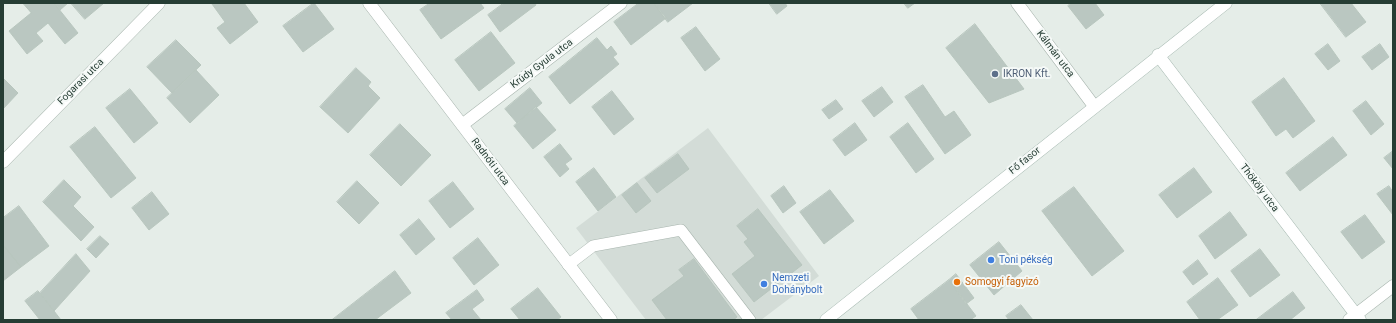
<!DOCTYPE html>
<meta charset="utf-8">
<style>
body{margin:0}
#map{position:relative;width:1396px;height:323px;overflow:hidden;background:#e5ede8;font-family:Roboto,sans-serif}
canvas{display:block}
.frame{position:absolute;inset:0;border:4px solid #263d34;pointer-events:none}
</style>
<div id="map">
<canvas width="1396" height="323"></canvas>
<div class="frame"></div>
</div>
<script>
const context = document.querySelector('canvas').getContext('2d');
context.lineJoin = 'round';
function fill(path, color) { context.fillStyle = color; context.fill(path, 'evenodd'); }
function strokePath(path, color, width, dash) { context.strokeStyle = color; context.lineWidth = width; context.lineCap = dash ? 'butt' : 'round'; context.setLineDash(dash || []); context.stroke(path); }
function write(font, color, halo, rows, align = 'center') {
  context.font = font + ' Roboto,sans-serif'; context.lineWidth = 4; context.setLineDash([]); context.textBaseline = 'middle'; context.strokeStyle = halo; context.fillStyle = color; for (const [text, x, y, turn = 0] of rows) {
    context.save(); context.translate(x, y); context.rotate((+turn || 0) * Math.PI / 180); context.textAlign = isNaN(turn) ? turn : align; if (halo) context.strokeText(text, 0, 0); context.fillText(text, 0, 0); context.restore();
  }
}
fill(new Path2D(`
 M708,128L819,276L761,320H646L576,228Z`), '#d3dcd7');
const building = new Path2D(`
 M23,3H54L78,33L65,44L48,23L36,33L43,41L27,54L9,31L31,13Z
 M54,3H68L60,10Z
 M71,3H104L85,19Z
 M213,3H244L258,22L230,44L217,28L225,22L212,4Z
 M314,3L334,29L303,52L283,26Z
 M430,3H480L484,8L441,39L420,10Z
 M504,3H535L536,5L500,32L488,15Z
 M639,3H654L666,18L631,45L614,22Z
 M654,3H693L668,22Z
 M769,3H785L787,6L777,14Z
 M904,3H915L908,8Z
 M1071,3H1095L1104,15L1086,29L1068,6Z
 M1320,3H1351L1366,22L1346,37Z
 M975,24L1024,89L989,103L946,48Z
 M696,27L720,59L705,71L681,38Z
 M491,32L515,63L479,91L455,60Z
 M597,38L607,50L611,46L617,54L613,57L619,64L570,104L549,77Z
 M176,40L201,65L172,93L147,67Z
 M1328,44L1340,61L1328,70L1315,54Z
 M1380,44L1389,57L1372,70L1362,57Z
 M356,68L371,82L368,86L380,98L348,133L320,107Z
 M196,70L219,95L190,123L167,98Z
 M3,78L18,93L3,109Z
 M1284,78L1315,121L1293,138L1286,129L1276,136L1252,102Z
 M923,85L945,117L954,111L971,135L945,154L905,97Z
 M882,87L893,102L874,117L862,101Z
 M530,88L542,103L517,123L505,109Z
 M130,89L158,123L134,143L106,108Z
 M612,91L634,119L614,135L592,107Z
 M836,100L843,109L829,119L822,110Z
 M1366,101L1384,124L1371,135L1353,111Z
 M536,107L556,130L533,149L514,126Z
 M855,123L867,140L845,156L833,140Z
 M908,123L934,159L916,173L890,137Z
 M400,124L431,155L401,186L370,155Z
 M95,127L136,178L111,198L70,147Z
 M1333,137L1347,155L1300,191L1286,173Z
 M560,144L572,159L565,164L569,169L560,177L544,157Z
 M1393,151V169L1384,158Z
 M678,154L689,169L657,193L645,178Z
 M594,168L616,197L598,211L576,182Z
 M1194,168L1212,192L1177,218L1159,195Z
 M64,180L81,197L73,206L94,227L81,241L43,202Z
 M357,181L379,203L359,224L337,202Z
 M453,182L474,209L450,228L429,201Z
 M637,183L651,201L636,213L622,195Z
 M784,186L796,203L783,213L771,196Z
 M1389,186L1393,192V215L1377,194Z
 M1074,187L1124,251L1092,276L1042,211Z
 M830,190L854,221L824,244L800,212Z
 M152,192L169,214L149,230L132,208Z
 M19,206L49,246L21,267L3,245V218Z
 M758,209L802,265L754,302L732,274L755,256L744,242L748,239L737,226Z
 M1230,212L1247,235L1215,259L1199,236Z
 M1365,215L1385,242L1362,259L1341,232Z
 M419,219L435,239L416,255L400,235Z
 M100,236L109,244L96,258L87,249Z
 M478,238L499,265L474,285L453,258Z
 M999,242L1022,271L994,295L970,265Z
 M3,245L21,267L3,281Z
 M1260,249L1280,275L1250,297L1231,271Z
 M76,254L90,271L54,311L40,293Z
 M694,259L737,317L733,320H667L652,300L684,276L679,270Z
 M1198,260L1208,274L1193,285L1183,272Z
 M395,271L411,293L375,320H332Z
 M956,274L974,298L966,304L949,280Z
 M1218,278L1238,305L1217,320H1200L1187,302Z
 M949,280L976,316L970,320H919L911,309Z
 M538,288L561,317L557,320H520L511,309Z
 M477,290L484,300L472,309L481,320H452L446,313Z
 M38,291L54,311L61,320H40L25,301Z
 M1293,292L1305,308L1290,320H1256Z
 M1021,305L1033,320H1009L1006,316Z`);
fill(building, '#bac7c1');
strokePath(building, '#b8c6be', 1);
const lane = new Path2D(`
 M568,265L593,246L681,230L750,320`);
const street = new Path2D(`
 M369,3L611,320
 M1017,3L1094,106
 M462,125L621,3
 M3,162L159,3
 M1349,320L1393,286`);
const secondary = new Path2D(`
 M1158,55L1360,320
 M826,320L1226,3`);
strokePath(lane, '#a8b5ae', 12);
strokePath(street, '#a8b5ae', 13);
strokePath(secondary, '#a4b7af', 13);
strokePath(lane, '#fff', 11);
strokePath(street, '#fff', 12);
strokePath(secondary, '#fff', 12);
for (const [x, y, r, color] of [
 [995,74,4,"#5c6f8a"],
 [991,260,4,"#3f7fe0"],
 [957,282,4,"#e8710a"],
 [764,284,4,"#3f7fe0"]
]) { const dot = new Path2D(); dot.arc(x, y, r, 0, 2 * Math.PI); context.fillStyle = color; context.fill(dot); strokePath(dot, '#f5f9f7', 1.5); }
write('10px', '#263d34', '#f5f9f7', [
 ["Kálmán utca",1055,54,53],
 ["Krúdy Gyula utca",542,64,-37],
 ["Fogarasi utca",81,82,-45],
 ["Fő fasor",1025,161,-39],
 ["Radnóti utca",490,162,53],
 ["Thököly utca",1259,188,53]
]);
write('10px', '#4e5e75', '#f5f9f7', [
 ["IKRON Kft.",1003,74]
], 'left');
write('10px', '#366cbe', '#f5f9f7', [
 ["Toni pékség",999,260],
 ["Nemzeti",772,278],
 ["Dohánybolt",772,290]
], 'left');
write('10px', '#c56008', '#f5f9f7', [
 ["Somogyi fagyizó",965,282]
], 'left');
</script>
